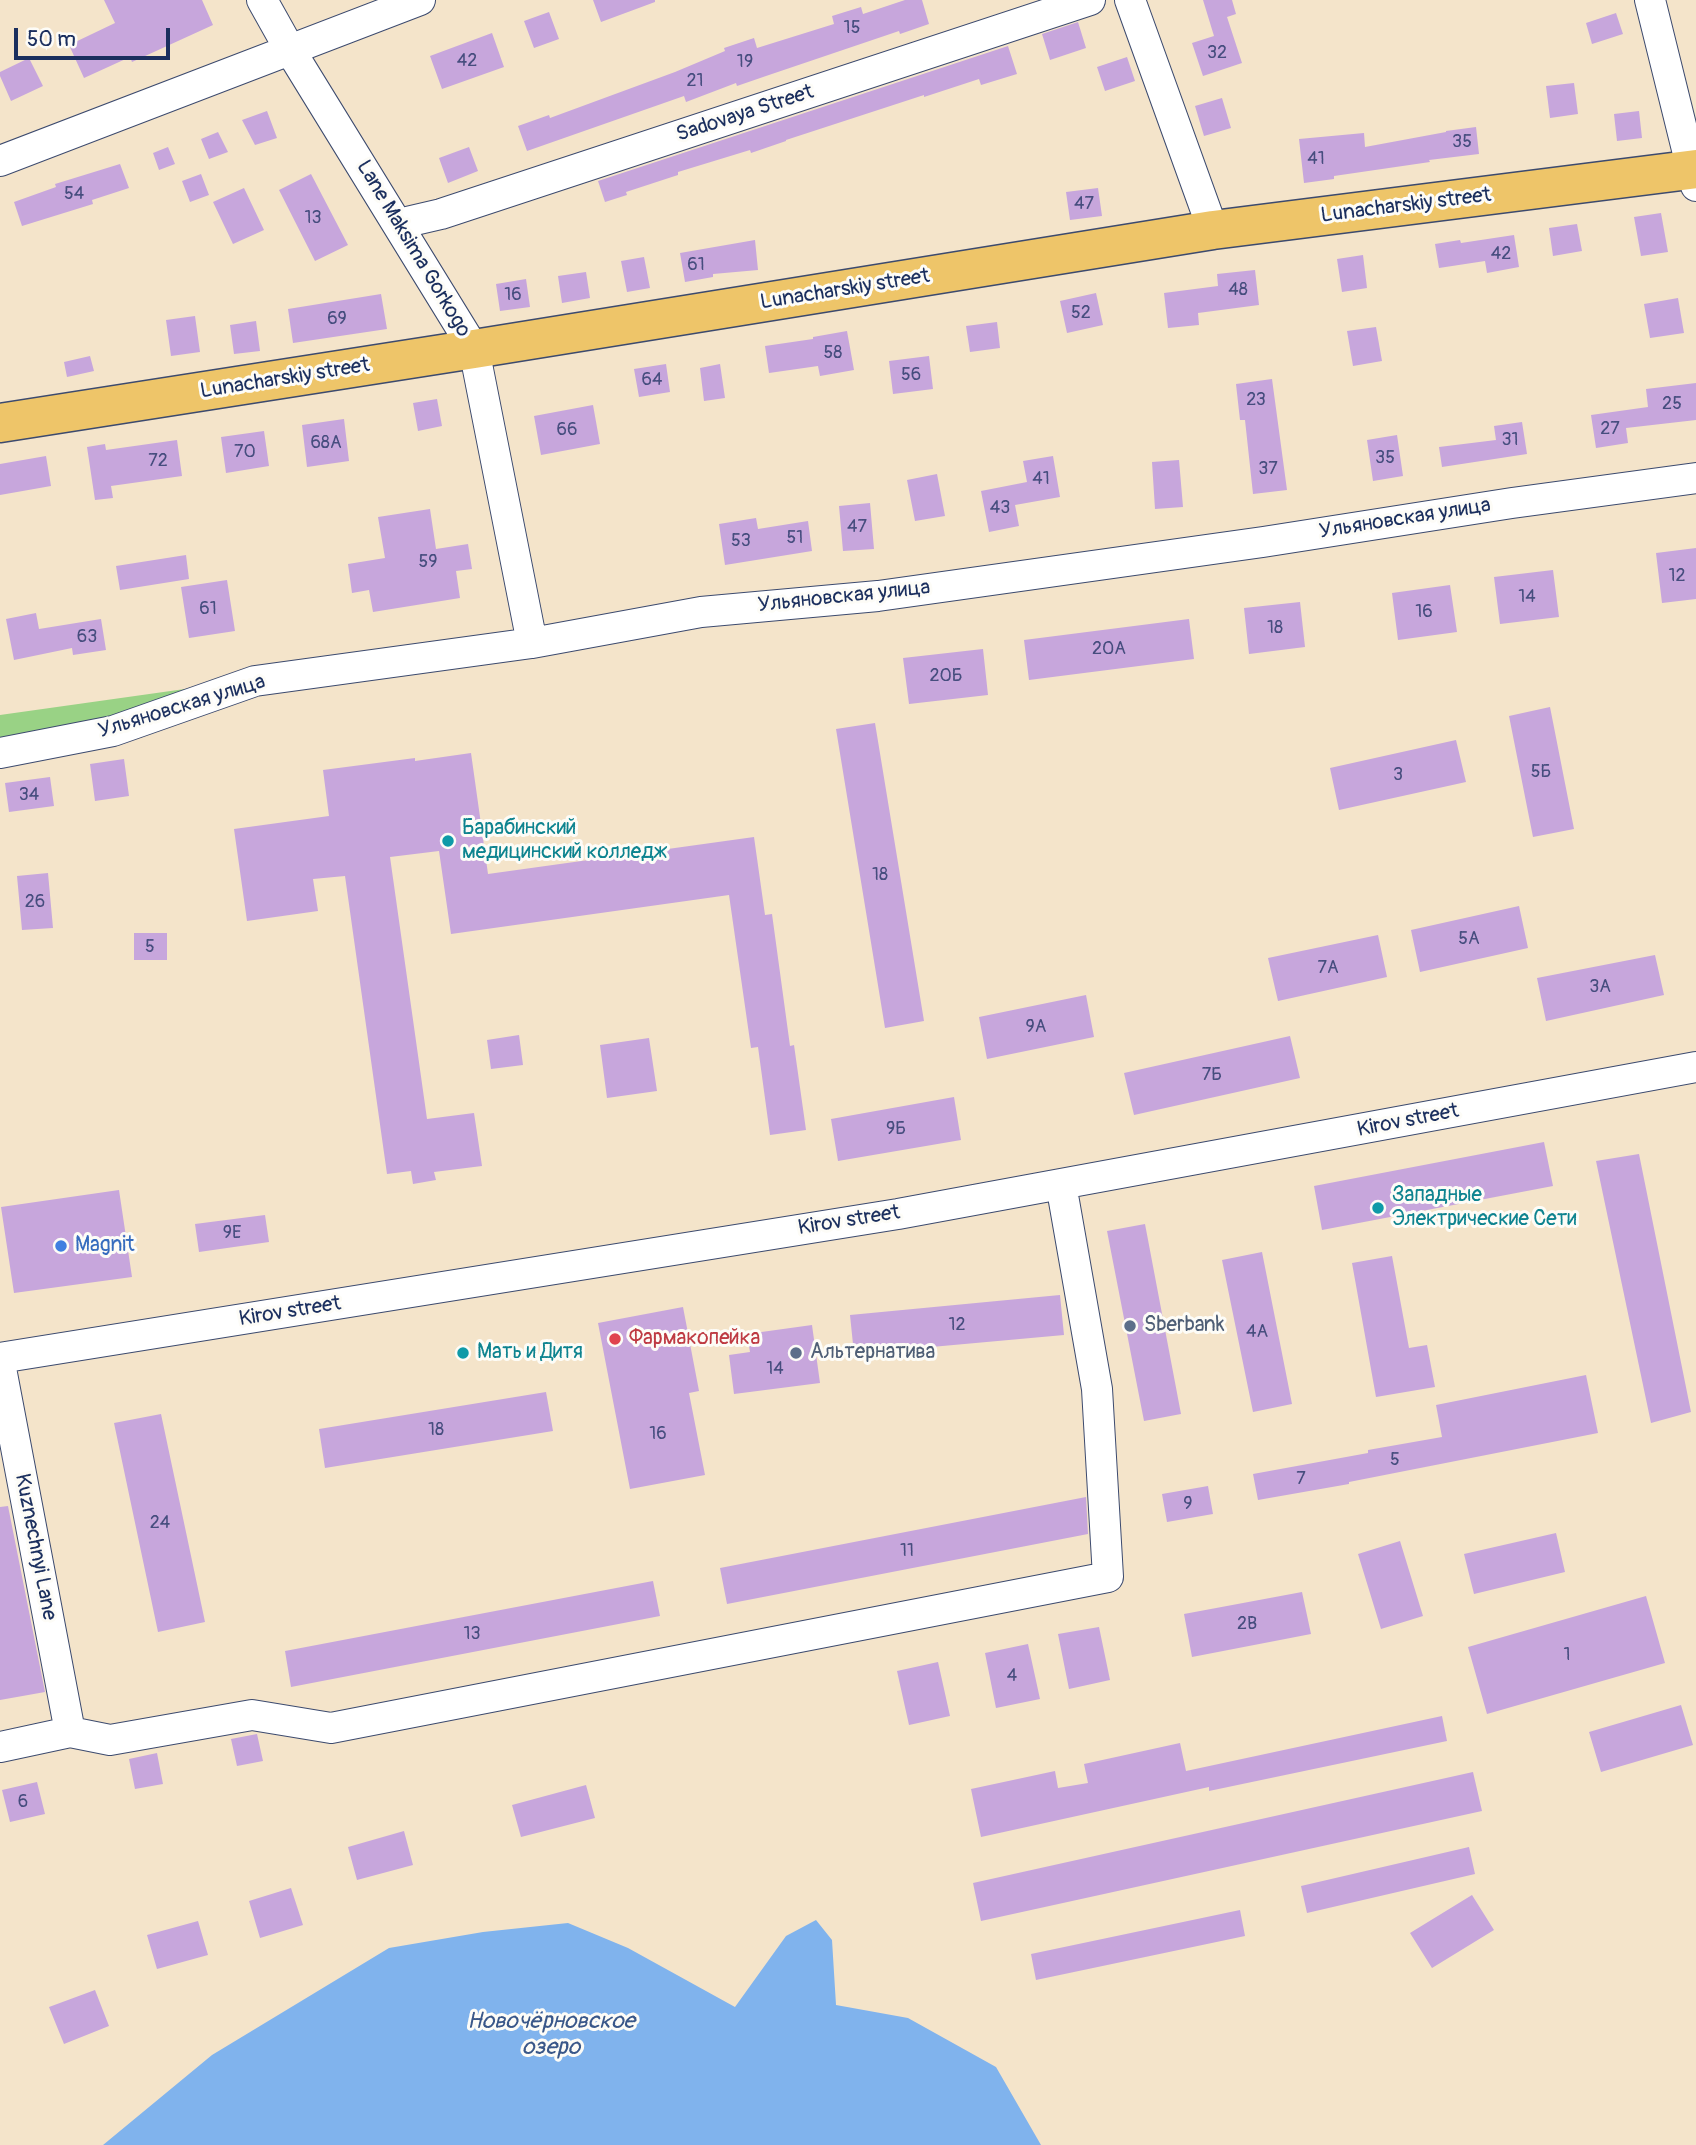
<!DOCTYPE html>
<meta charset="utf-8">
<style>
body{margin:0}
#map{position:relative;width:1696px;height:2145px;overflow:hidden;background:#f4e4ca;font-family:Pangolin,sans-serif}
canvas{display:block}
.scale{position:absolute;left:14px;top:28px;width:156px;height:32px;box-sizing:border-box;border:4px solid #1b2f5e;border-top:0;padding-left:9px;font-size:21px;line-height:24px;white-space:nowrap;color:#1b2f5e;-webkit-text-stroke:5px #fdfcf7;paint-order:stroke}
</style>
<div id="map">
<canvas width="1696" height="2145"></canvas>
<div class="scale">50 m</div>
</div>
<script>
const context = document.querySelector('canvas').getContext('2d');
context.lineJoin = 'round';
function fill(path, color) { context.fillStyle = color; context.fill(path, 'evenodd'); }
function strokePath(path, color, width, dash) { context.strokeStyle = color; context.lineWidth = width; context.lineCap = dash ? 'butt' : 'round'; context.setLineDash(dash || []); context.stroke(path); }
function write(font, color, halo, rows, align = 'center') {
  context.font = font + ' Pangolin,sans-serif'; context.lineWidth = 6; context.setLineDash([]); context.textBaseline = 'middle'; context.strokeStyle = halo; context.fillStyle = color; for (const [text, x, y, turn = 0] of rows) {
    context.save(); context.translate(x, y); context.rotate((+turn || 0) * Math.PI / 180); context.textAlign = isNaN(turn) ? turn : align; if (halo) context.strokeText(text, 0, 0); context.fillText(text, 0, 0); context.restore();
  }
}
fill(new Path2D(`
 M199,687L112,724L0,743V715Z`), '#99d285');
fill(new Path2D(`
 M816,1920L832,1940L836,2005L908,2018L996,2067L1041,2145H103L212,2055L389,1948L483,1932L568,1923L628,1948L735,2007L786,1936Z`), '#80b3ed');
fill(new Path2D(`
 M104,0H202L213,25L132,62L130,57L84,78L69,45L115,23Z
 M593,0H655V2L601,22Z
 M905,0H922L929,24L900,34L899,31L766,76L737,86L736,83L686,102L684,96L527,151L518,126L549,115L550,118L675,72L725,51L724,48L754,38L757,48L834,24L832,16L861,7L863,14Z
 M1203,0H1232L1236,14L1227,17L1242,63L1203,76L1192,43L1214,36Z
 M549,12L559,39L534,48L524,21Z
 M1616,13L1623,34L1592,44L1586,23Z
 M1078,22L1086,48L1050,60L1042,34Z
 M492,33L504,67L442,89L430,56Z
 M1008,46L1017,74L981,85L979,79L924,97V95L786,140V141L751,153L750,150L678,172V175L626,192L627,195L605,202L598,181Z
 M1127,57L1135,81L1105,91L1097,67Z
 M29,58L43,86L11,101L0,76V72Z
 M1574,83L1578,114L1550,118L1546,86Z
 M1222,98L1231,128L1204,136L1195,106Z
 M267,111L277,138L255,145L242,120Z
 M1639,111L1642,138L1617,141L1614,114Z
 M1476,127L1479,154L1429,160L1430,162L1334,176V179L1304,183L1299,139L1364,133L1365,147L1446,132V131Z
 M218,132L228,152L209,159L201,139Z
 M168,147L175,164L159,170L153,153Z
 M469,147L478,171L448,183L439,158Z
 M120,164L129,188L92,200L93,204L22,226L14,202L56,187L55,184Z
 M201,174L209,195L190,202L182,181Z
 M311,174L348,245L315,261L279,190Z
 M244,188L264,230L233,244L213,202Z
 M1098,188L1102,216L1070,220L1066,192Z
 M1661,213L1668,252L1641,256L1634,217Z
 M1577,224L1582,251L1553,256L1549,228Z
 M1514,235L1519,267L1487,273L1485,261L1439,268L1435,244L1460,240L1461,243Z
 M755,240L758,270L713,274V277L685,282L680,253Z
 M1363,255L1367,288L1342,292L1337,259Z
 M644,257L650,288L627,292L621,261Z
 M1255,270L1259,305L1198,313L1199,325L1168,328L1164,293L1218,286L1217,274Z
 M586,272L590,298L562,303L558,276Z
 M526,279L530,307L500,311L496,284Z
 M1096,293L1103,325L1067,333L1060,301Z
 M381,294L387,329L293,343L288,309Z
 M1678,298L1684,333L1650,338L1644,304Z
 M195,316L200,352L171,356L166,320Z
 M256,321L260,351L234,354L230,325Z
 M997,322L1000,348L970,352L966,326Z
 M1376,327L1382,361L1353,366L1347,331Z
 M847,331L854,370L820,376L818,366L769,373L765,346L813,339V337Z
 M90,356L94,371L67,377L64,362Z
 M929,356L933,389L893,394L889,361Z
 M666,364L670,392L639,397L634,369Z
 M720,364L725,398L704,401L700,368Z
 M1272,379L1287,490L1253,494L1245,420H1240L1236,384Z
 M1696,383V420L1626,428L1628,443L1596,448L1591,415L1648,407L1646,389Z
 M437,399L442,426L418,431L413,403Z
 M593,405L600,444L541,455L534,416Z
 M344,419L349,461L307,467L302,425Z
 M1522,422L1527,454L1442,467L1439,447L1496,440L1494,426Z
 M264,431L269,466L226,473L221,437Z
 M1397,435L1403,476L1373,481L1367,440Z
 M177,440L182,476L111,486L113,498L95,500L87,447L105,444L106,450Z
 M46,456L51,486L0,495V464Z
 M1053,456L1060,497L1015,505L1019,526L989,532L981,491L1027,482L1023,461Z
 M1179,460L1183,507L1155,509L1152,462Z
 M937,474L945,516L915,521L907,480Z
 M870,503L874,549L843,551L839,506Z
 M430,509L436,549L468,544L472,569L456,571L460,598L373,612L369,590L352,593L348,564L385,558L378,517Z
 M756,518L758,529L808,521L812,551L725,565L719,524Z
 M1696,548V599L1662,603L1656,553Z
 M186,555L189,579L120,590L116,566Z
 M1553,570L1559,617L1500,624L1494,577Z
 M227,580L235,631L189,638L181,587Z
 M1450,585L1457,632L1398,640L1392,593Z
 M1300,602L1305,647L1249,654L1244,608Z
 M36,613L39,629L101,619L106,650L73,655L72,648L14,660L6,619Z
 M1189,619L1194,659L1029,680L1024,640Z
 M983,649L988,695L909,704L903,658Z
 M1550,707L1574,829L1533,837L1509,716Z
 M875,723L924,1021L885,1028L836,729Z
 M1456,740L1466,782L1339,810L1330,768Z
 M471,753L488,874L754,837L765,915L772,914L790,1046L794,1045L806,1130L770,1135L758,1047L751,1048L729,895L451,934L439,851L390,857L427,1119L474,1113L482,1166L434,1172L436,1180L413,1184L411,1171L387,1174L345,876L313,879L318,911L247,921L234,829L329,816L323,770L415,758V761Z
 M124,759L129,796L95,801L90,764Z
 M50,777L54,806L9,812L5,783Z
 M48,873L53,928L22,930L17,876Z
 M1519,906L1528,948L1420,972L1411,930Z
 M134,933H167V960H134Z
 M1378,935L1387,977L1278,1001L1268,958Z
 M1655,955L1664,995L1546,1021L1537,978Z
 M1086,995L1094,1037L987,1059L979,1017Z
 M519,1035L523,1065L491,1069L487,1040Z
 M1290,1036L1300,1078L1134,1115L1124,1073Z
 M649,1038L657,1091L607,1098L600,1045Z
 M954,1097L961,1140L838,1161L831,1119Z
 M1544,1142L1553,1186L1322,1230L1314,1186Z
 M1639,1154L1691,1412L1651,1423L1596,1161Z
 M119,1190L132,1277L14,1293L1,1207Z
 M265,1215L269,1242L199,1252L195,1224Z
 M1145,1224L1181,1414L1144,1421L1107,1231Z
 M1262,1252L1292,1404L1253,1412L1222,1260Z
 M1392,1256L1409,1348L1427,1345L1435,1387L1376,1397L1352,1263Z
 M1060,1295L1064,1335L854,1354L850,1315Z
 M683,1307L699,1391L689,1393L705,1475L630,1489L598,1323Z
 M812,1325L820,1383L734,1394L729,1355L750,1352L747,1334Z
 M1586,1375L1598,1433L1349,1482V1484L1258,1500L1253,1474L1368,1453V1450L1442,1437L1436,1405Z
 M546,1392L553,1431L325,1468L319,1429Z
 M161,1414L205,1622L158,1632L114,1423Z
 M1208,1486L1213,1514L1167,1522L1162,1494Z
 M1086,1497L1088,1534L727,1604L720,1568Z
 M8,1506L45,1692L0,1700V1507Z
 M1556,1533L1565,1572L1474,1594L1464,1554Z
 M1400,1541L1423,1616L1381,1629L1358,1554Z
 M653,1581L660,1616L291,1687L285,1651Z
 M1302,1592L1311,1634L1192,1657L1184,1614Z
 M1646,1596L1665,1663L1487,1714L1468,1647Z
 M1099,1627L1110,1680L1069,1689L1058,1634Z
 M1028,1644L1040,1699L996,1708L985,1653Z
 M938,1662L950,1716L909,1725L897,1671Z
 M1681,1705L1693,1745L1601,1772L1589,1732Z
 M1442,1716L1447,1741L1209,1791V1787L981,1837L971,1789L1055,1771L1058,1788L1088,1783L1084,1764L1180,1743L1186,1771Z
 M257,1734L263,1761L237,1766L231,1739Z
 M157,1753L163,1784L135,1789L129,1759Z
 M1473,1772L1482,1811L981,1921L973,1883Z
 M37,1782L45,1814L10,1822L2,1790Z
 M586,1785L595,1818L521,1837L512,1805Z
 M404,1831L413,1865L357,1880L348,1847Z
 M1469,1847L1475,1874L1307,1913L1301,1886Z
 M291,1888L303,1925L260,1938L249,1901Z
 M1472,1895L1494,1930L1432,1968L1410,1933Z
 M1240,1910L1245,1936L1036,1980L1031,1954Z
 M198,1921L208,1955L157,1969L147,1935Z
 M95,1990L109,2026L64,2044L49,2007Z`), '#c7a6dc');
const minor = new Path2D(`
 M262,0L290,50L474,349L532,643
 M1130,0L1213,230
 M1650,0L1696,186
 M0,161L420,0
 M398,224L441,214L1090,0
 M0,753L113,731L255,681L532,643L701,612L878,596L1263,542L1512,503L1696,478
 M0,1358L898,1214L1696,1067
 M0,1363L70,1732
 M0,1747L70,1732L110,1740L252,1715L331,1728L1108,1577L1097,1389L1061,1184`);
const major = new Path2D(`
 M0,423L474,349L1213,230L1696,169`);
strokePath(minor, '#3c4a6e', 32);
strokePath(major, '#3c4a6e', 41);
strokePath(minor, '#fff', 30);
strokePath(major, '#eec569', 38);
for (const [x, y, r, color] of [
 [448,841,7,"#0f9aa8"],
 [1378,1208,7,"#0f9aa8"],
 [61,1246,7,"#3f7fe0"],
 [1130,1326,7,"#5c6f8a"],
 [615,1339,7,"#e0444e"],
 [463,1353,7,"#0f9aa8"],
 [796,1353,7,"#5c6f8a"]
]) { const dot = new Path2D(); dot.arc(x, y, r, 0, 2 * Math.PI); context.fillStyle = color; context.fill(dot); strokePath(dot, '#fdfcf7', 2.5); }
write('18px', '#464d7e', null, [
 ["15",852,28],
 ["32",1217,53],
 ["42",467,61],
 ["19",745,62],
 ["21",695,81],
 ["35",1462,142],
 ["41",1316,159],
 ["54",74,194],
 ["47",1084,204],
 ["13",313,218],
 ["42",1501,254],
 ["61",696,265],
 ["48",1238,290],
 ["16",513,295],
 ["52",1081,313],
 ["69",337,319],
 ["58",833,353],
 ["56",911,375],
 ["64",652,380],
 ["23",1256,400],
 ["25",1672,404],
 ["27",1610,429],
 ["66",567,430],
 ["31",1510,440],
 ["68А",326,443],
 ["70",245,452],
 ["35",1385,458],
 ["72",158,461],
 ["37",1268,469],
 ["41",1041,479],
 ["43",1000,508],
 ["47",857,527],
 ["51",795,538],
 ["53",741,541],
 ["59",428,562],
 ["12",1677,576],
 ["14",1527,597],
 ["61",208,609],
 ["16",1424,612],
 ["18",1275,628],
 ["63",87,637],
 ["20А",1109,649],
 ["20Б",946,676],
 ["5Б",1541,772],
 ["3",1398,775],
 ["34",29,795],
 ["18",880,875],
 ["26",35,902],
 ["5А",1469,939],
 ["5",150,947],
 ["7А",1328,968],
 ["3А",1600,987],
 ["9А",1036,1027],
 ["7Б",1212,1075],
 ["9Б",896,1129],
 ["9Е",232,1233],
 ["12",957,1325],
 ["4А",1257,1332],
 ["14",775,1369],
 ["18",436,1430],
 ["16",658,1434],
 ["5",1395,1460],
 ["7",1301,1479],
 ["9",1188,1504],
 ["24",160,1523],
 ["11",907,1551],
 ["2В",1247,1624],
 ["13",472,1634],
 ["1",1567,1655],
 ["4",1012,1676],
 ["6",23,1802]
]);
write('21px', '#1b2f5e', '#fdfcf7', [
 ["Sadovaya Street",745,114,-18],
 ["Lunacharskiy street",1406,206,-7],
 ["Lane Maksima Gorkogo",413,249,59],
 ["Lunacharskiy street",845,290,-9],
 ["Lunacharskiy street",285,379,-9],
 ["Ульяновская улица",1405,519,-9],
 ["Ульяновская улица",844,597,-6],
 ["Ульяновская улица",182,707,-17],
 ["Kirov street",1408,1121,-11],
 ["Kirov street",849,1221,-9],
 ["Kirov street",290,1312,-9],
 ["Kuznechnyi Lane",35,1547,79]
]);
write('21px', '#0d838f', '#fdfcf7', [
 ["Барабинский",462,829],
 ["медицинский колледж",462,853],
 ["Западные",1392,1196],
 ["Электрические Сети",1392,1220],
 ["Мать и Дитя",477,1353]
], 'left');
write('21px', '#366cbe', '#fdfcf7', [
 ["Magnit",75,1246]
], 'left');
write('21px', '#4e5e75', '#fdfcf7', [
 ["Sberbank",1144,1326],
 ["Альтернатива",810,1353]
], 'left');
write('21px', '#be3a42', '#fdfcf7', [
 ["Фармакопейка",629,1339]
], 'left');
write('italic 23px', '#395789', '#fdfcf7', [
 ["Новочёрновское",551,2022],
 ["озеро",551,2048]
]);
</script>
